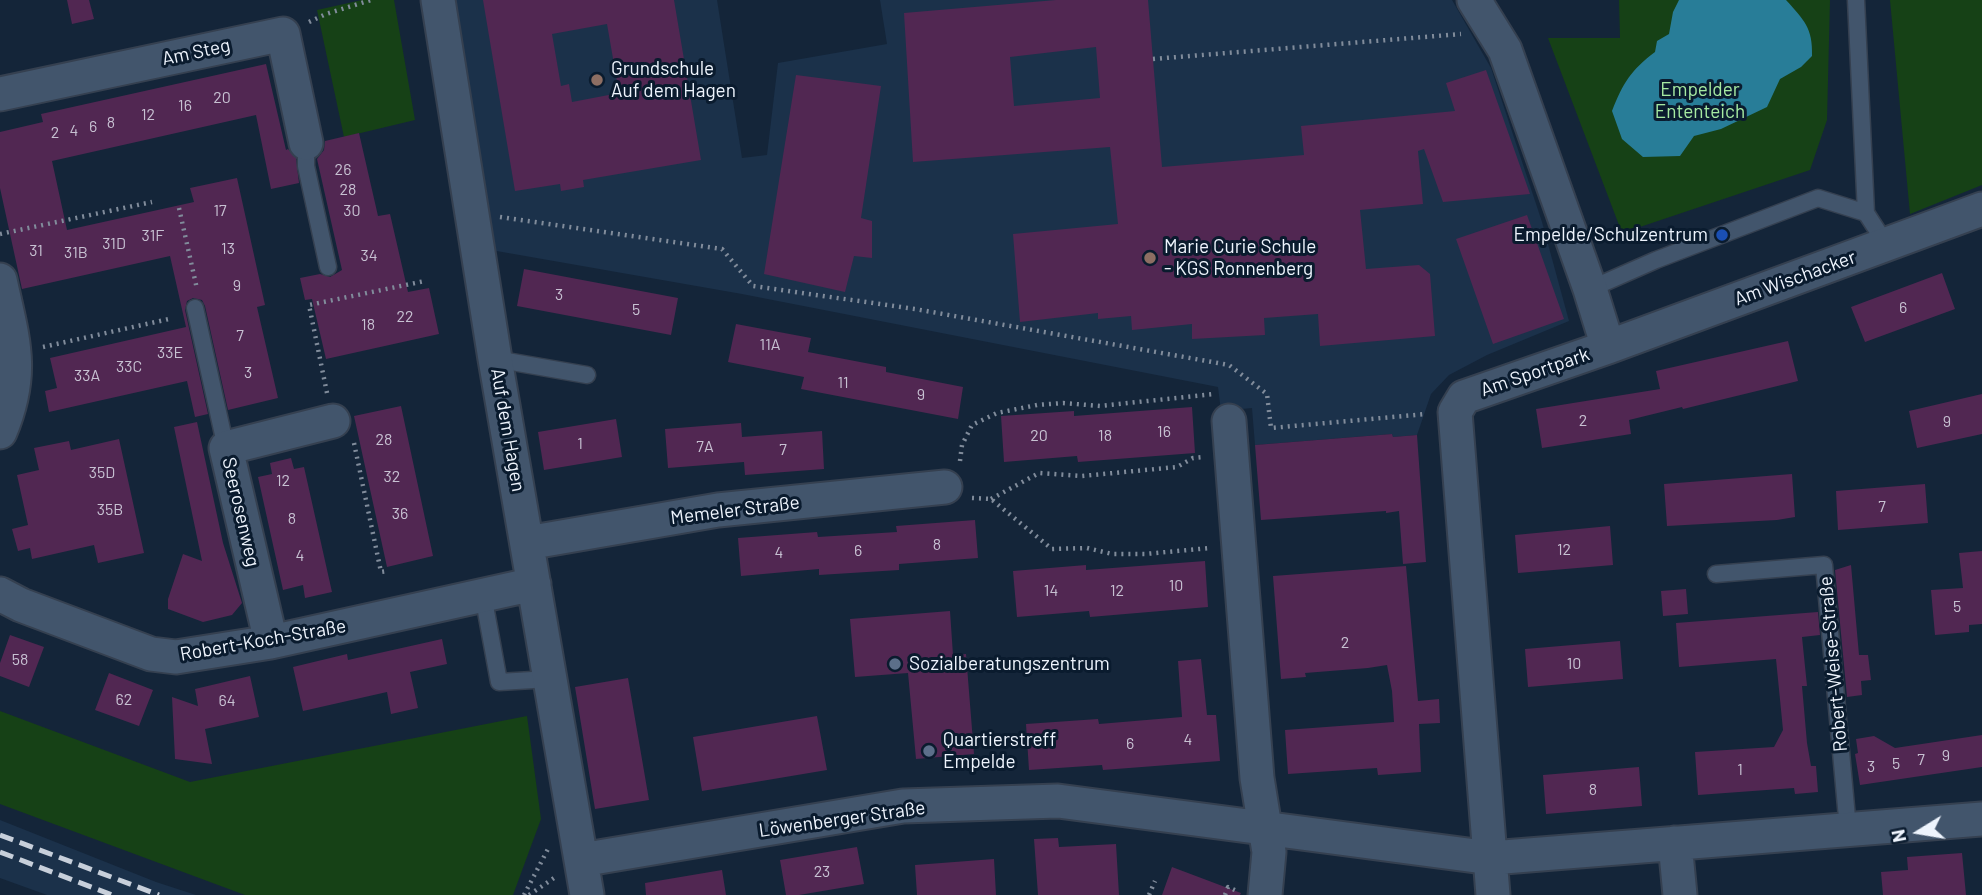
<!DOCTYPE html>
<meta charset="utf-8">
<style>
body{margin:0}
#map{position:relative;width:1982px;height:895px;overflow:hidden;background:#142539;font-family:Barlow,sans-serif}
canvas{display:block}
.north{position:absolute;left:1884px;top:797px;width:70px;height:70px;-webkit-text-stroke:5px #0a1b2e;paint-order:stroke;rotate:259deg;font-size:19px;font-weight:700;line-height:28px;text-align:center;color:#eef4fd}
.north::after{content:'';display:block;margin:auto;width:24px;height:32px;background:#eef4fd;clip-path:polygon(50% 0,100% 100%,50% 72%,0 100%)}
</style>
<div id="map">
<canvas width="1982" height="895"></canvas>
<div class="north">N</div>
</div>
<script>
const context = document.querySelector('canvas').getContext('2d');
context.lineJoin = 'round';
function fill(path, color) { context.fillStyle = color; context.fill(path, 'evenodd'); }
function strokePath(path, color, width, dash) { context.strokeStyle = color; context.lineWidth = width; context.lineCap = dash ? 'butt' : 'round'; context.setLineDash(dash || []); context.stroke(path); }
function write(font, color, halo, rows, align = 'center') {
  context.font = font + ' Barlow,sans-serif'; context.lineWidth = 6; context.setLineDash([]); context.textBaseline = 'middle'; context.strokeStyle = halo; context.fillStyle = color; for (const [text, x, y, turn = 0] of rows) {
    context.save(); context.translate(x, y); context.rotate((+turn || 0) * Math.PI / 180); context.textAlign = isNaN(turn) ? turn : align; if (halo) context.strokeText(text, 0, 0); context.fillText(text, 0, 0); context.restore();
  }
}
fill(new Path2D(`
 M450,0H717L742,158L767,155L778,63L887,44L880,0H1452L1491,68L1542,222L1569,321L1487,355L1449,375L1431,394L1417,435L1393,437L1392,434L1255,445L1252,408L1221,411L1218,387L742,294L491,250Z
 M0,820L156,882L196,895H47L0,878Z`), '#1b314a');
fill(new Path2D(`
 M362,0H394L415,120L344,137L317,10Z
 M1619,0H1830L1827,120L1810,170L1622,233L1548,38H1620Z
 M1890,0H1982V185L1910,214Z
 M0,711L190,782L527,716L541,819L513,895H245L0,804Z`), '#164116');
fill(new Path2D(`
 M1679,0H1786C1804,20 1813,28 1812,56L1801,67L1780,79L1767,107L1721,129L1694,136L1680,156L1643,157L1622,139L1612,111C1623,83 1631,70 1655,52L1657,41L1669,34L1673,12Z`), '#287d98');
fill(new Path2D(`
 M67,0H89L94,19L72,24Z
 M483,0H674L701,160L583,180L584,187L561,191L560,184L515,191ZM607,24L619,93L572,102L569,84L561,86L552,34Z
 M1056,0H1148L1162,167L1304,155L1301,126L1455,111L1446,83L1486,70L1530,194L1443,202L1424,149L1418,151L1423,204L1360,210L1366,269L1419,265L1430,274L1435,336L1320,346L1318,314L1264,318L1265,335L1192,339V324L1132,330L1131,316L1098,319V313L1020,322L1013,234L1118,224L1110,147L913,162L904,13ZM1096,47L1100,98L1014,106L1010,57Z
 M266,64L286,150L288,149L296,158L299,183L271,189L256,115L52,161L67,230L194,202L190,188L237,178L265,305L257,307L278,398L228,410L205,306L202,300L193,298L187,301L185,310L208,414L195,417L187,381L49,412L45,391L57,388L50,358L186,327L170,256L22,289L0,188V132L43,122L41,114Z
 M796,75L881,86L861,218L872,221V258L854,256L845,292L764,274Z
 M359,133L378,216L390,214L408,292L429,288L439,334L326,359L312,299L305,300L300,278L320,274L330,277L342,270L317,159L324,150L325,141Z
 M1527,215L1564,319L1493,344L1456,239Z
 M524,269L678,298L671,335L517,306Z
 M1942,273L1955,309L1865,342L1851,307Z
 M736,324L811,338L808,352L886,367V372L963,387L958,419L801,389L804,377L728,362Z
 M1788,341L1798,381L1683,409L1682,407L1629,420L1631,434L1542,448L1536,409L1660,389L1656,371Z
 M1982,394V434L1917,448L1909,411Z
 M401,406L433,556L387,567L354,416Z
 M1192,407L1195,453L1078,462L1077,456L1004,462L1001,416L1074,411V416Z
 M616,419L622,457L544,470L538,432Z
 M197,422L223,543L242,603L232,615L203,622L168,609V599L183,554L202,561L174,427Z
 M741,423L742,437L822,431L824,469L745,475L744,462L668,468L665,429Z
 M1392,434L1393,437L1417,435L1426,562L1403,564L1399,511L1386,513V511L1261,520L1255,445Z
 M119,439L144,553L98,563L94,545L32,559L30,548L18,551L12,529L28,525L17,475L39,470L34,448L69,441L71,450Z
 M291,458L294,469L304,467L332,592L305,598L303,585L283,590L258,477L272,474L270,463Z
 M1792,474L1795,517L1777,520L1667,526L1664,484Z
 M1925,484L1928,523L1838,530L1836,491Z
 M975,520L978,558L899,564V570L819,575V569L741,576L738,538L817,532L818,537L897,532L896,526Z
 M1610,526L1613,565L1518,573L1515,535Z
 M1982,551V624L1969,625V632L1935,635L1931,590L1963,588L1959,553Z
 M1205,561L1208,607L1090,617L1089,611L1017,617L1013,571L1086,565V570Z
 M1851,565L1859,655H1868L1871,680L1861,681L1862,695L1847,697L1835,570Z
 M1406,566L1418,701L1439,699L1440,723L1419,724L1421,772L1378,775L1377,768L1288,774L1285,730L1394,722L1392,691L1387,665L1368,668L1305,673L1306,677L1281,679L1273,576Z
 M1686,589L1688,614L1663,616L1661,591Z
 M950,611L953,655L966,654L974,754L916,759L908,673L855,677L850,619Z
 M1818,612L1820,635L1802,637L1807,686H1802L1807,743L1811,766H1816L1818,792L1795,794L1794,788L1698,795L1695,752L1774,747L1783,730L1776,659L1679,667L1676,623Z
 M10,635L44,647L29,687L0,676V663Z
 M442,639L447,664L410,672L418,708L391,714L387,692L303,711L293,667L347,654L348,660Z
 M1620,641L1623,679L1528,687L1525,649Z
 M1201,659L1207,715H1216L1220,761L1103,770L1102,765L1029,770L1026,724L1098,719L1099,724L1182,717L1178,661Z
 M109,673L153,690L139,726L95,710Z
 M250,676L259,717L205,729L212,764L175,759L172,697L198,706L195,689Z
 M628,678L649,800L595,809L575,687Z
 M817,716L827,770L702,791L693,737Z
 M1982,735V767L1860,785L1855,754L1858,753L1856,739L1874,736L1895,748Z
 M1639,767L1642,806L1546,814L1543,775Z
 M1058,838L1059,847L1116,844L1119,895H1038L1034,839Z
 M857,847L864,884L799,895H786L780,860Z
 M1962,853L1966,895H1883L1881,872L1908,870L1907,857Z
 M994,859L996,895H917L915,865Z
 M1172,867L1241,893L1240,895H1162Z
 M722,870L726,895H646L645,883Z`), '#512752');
const service = new Path2D(`
 M1856,0L1866,213
 M306,143V166L328,267
 M1590,289L1656,260L1818,198L1866,213L1886,244
 M195,308L226,448
 M495,359L587,375
 M1716,574L1824,565L1848,829
 M483,595L499,682L550,679`);
const minor = new Path2D(`
 M438,0L495,359L587,895
 M1474,0L1505,50L1590,289L1608,347
 M0,94L283,34L306,143
 M0,280C13,340 25,372 0,432
 M1229,421L1257,778L1269,852L1265,895
 M527,543L718,510L945,487
 M0,594L21,605L151,654L176,657L271,642L534,584
 M271,642L226,448L333,421
 M1675,843L1680,895
 M581,860L903,806L1058,801L1491,858L1982,819
 M1493,895L1455,412L1464,397L1608,347L1982,209`);
strokePath(service, '#354050', 19);
strokePath(minor, '#354050', 37);
strokePath(new Path2D(`
 M309,22L326,14L371,0
 M1153,59L1461,34
 M179,208L197,289
 M500,217L722,249L753,286L915,309L1229,365L1267,394L1271,428L1426,414
 M0,234L152,202
 M43,347L169,319
 M327,393L309,305L425,281
 M354,443L381,572L388,571
 M960,461L962,445L972,425L997,413L1037,405L1063,403L1100,406L1214,394
 M972,498L991,499L1052,549L1087,548L1112,554H1145L1210,548
 M991,499L1039,473L1082,476L1177,467L1193,458L1204,457
 M524,895L548,849
 M529,895L554,878
 M1149,895L1155,881
 M1225,895L1228,887L1237,891`), '#818c9b', 4.5, [2, 5]);
strokePath(service, '#42556c', 16);
strokePath(minor, '#42556c', 33);
strokePath(new Path2D(`
 M0,835L159,895
 M0,852L112,895`), '#c7cfda', 5, [14, 7]);
for (const [x, y, r, color] of [
 [597,80,7,"#8d6e63"],
 [1722,235,7,"#1a4fb4"],
 [1150,258,7,"#8d6e63"],
 [895,664,7,"#5c6f8a"],
 [929,751,7,"#5c6f8a"]
]) { const dot = new Path2D(); dot.arc(x, y, r, 0, 2 * Math.PI); context.fillStyle = color; context.fill(dot); strokePath(dot, '#0a1b2e', 2.5); }
write('16px', '#c7c1d2', null, [
 ["20",222,98],
 ["16",185,106],
 ["12",148,115],
 ["8",111,123],
 ["6",93,127],
 ["4",74,131],
 ["2",55,133],
 ["26",343,170],
 ["28",348,190],
 ["17",220,211],
 ["30",352,211],
 ["31F",153,236],
 ["31D",114,244],
 ["13",228,249],
 ["31",36,251],
 ["31B",76,253],
 ["34",369,256],
 ["9",237,286],
 ["3",559,295],
 ["6",1903,308],
 ["5",636,310],
 ["22",405,317],
 ["18",368,325],
 ["7",240,336],
 ["11A",770,345],
 ["33E",170,353],
 ["33C",129,367],
 ["3",248,373],
 ["33A",87,376],
 ["11",843,383],
 ["9",921,395],
 ["2",1583,421],
 ["9",1947,422],
 ["16",1164,432],
 ["20",1039,436],
 ["18",1105,436],
 ["28",384,440],
 ["1",580,444],
 ["7A",705,447],
 ["7",783,450],
 ["35D",102,473],
 ["32",392,477],
 ["12",283,481],
 ["7",1882,507],
 ["35B",110,510],
 ["36",400,514],
 ["8",292,519],
 ["8",937,545],
 ["12",1564,550],
 ["6",858,551],
 ["4",779,553],
 ["4",300,556],
 ["10",1176,586],
 ["14",1051,591],
 ["12",1117,591],
 ["5",1957,607],
 ["2",1345,643],
 ["58",20,660],
 ["10",1574,664],
 ["62",124,700],
 ["64",227,701],
 ["4",1188,740],
 ["6",1130,744],
 ["9",1946,756],
 ["7",1921,760],
 ["5",1896,764],
 ["3",1871,767],
 ["1",1740,770],
 ["8",1593,790],
 ["23",822,872]
]);
write('19px', '#eef4fd', '#0a1b2e', [
 ["Am Steg",196,52,-12],
 ["Am Wischacker",1795,278,-20],
 ["Am Sportpark",1535,372,-19],
 ["Auf dem Hagen",508,430,80],
 ["Memeler Straße",735,510,-7],
 ["Seerosenweg",241,512,77],
 ["Robert-Koch-Straße",263,640,-10],
 ["Robert-Weise-Straße",1833,664,-95],
 ["Löwenberger Straße",842,819,-8]
]);
write('19px', '#eef4fd', '#0a1b2e', [
 ["Grundschule",611,69],
 ["Auf dem Hagen",611,91],
 ["Empelde/Schulzentrum",1708,235,"right"],
 ["Marie Curie Schule",1164,247],
 ["- KGS Ronnenberg",1164,269],
 ["Sozialberatungszentrum",909,664],
 ["Quartierstreff",943,740],
 ["Empelde",943,762]
], 'left');
write('19px', '#a6eaa2', '#0a1b2e', [
 ["Empelder",1700,90],
 ["Ententeich",1700,112]
]);
</script>
